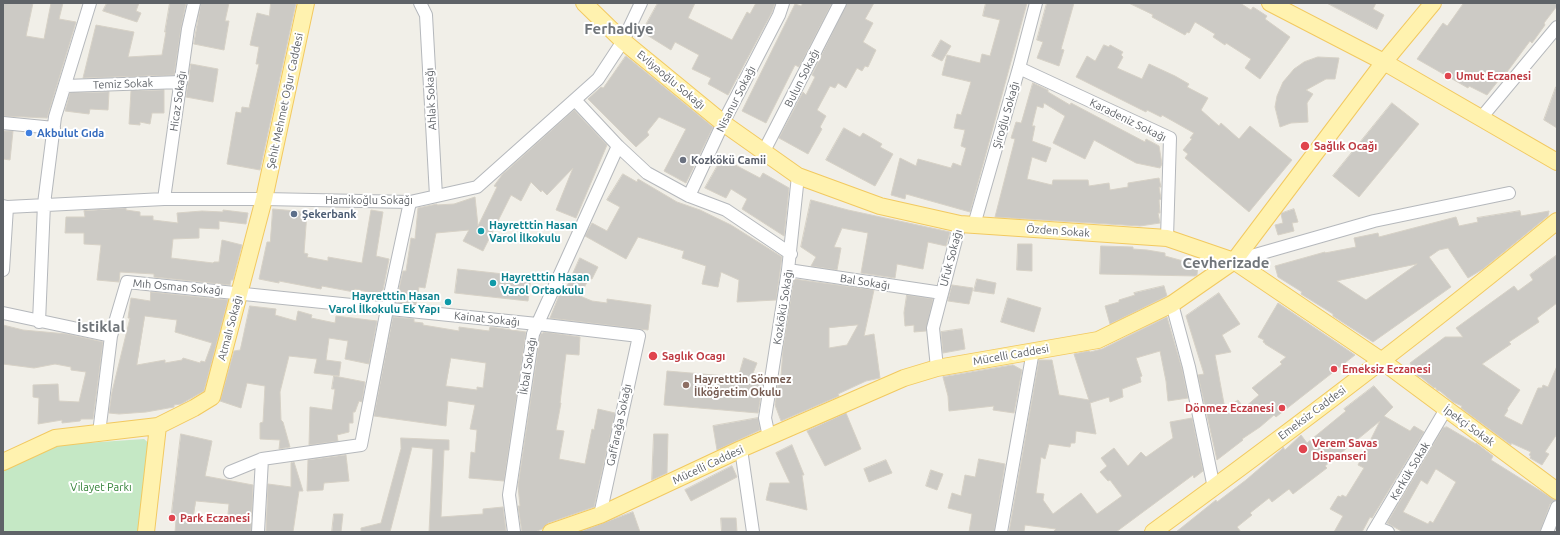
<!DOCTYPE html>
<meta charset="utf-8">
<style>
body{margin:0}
#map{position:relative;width:1560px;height:535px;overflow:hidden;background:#f1efe8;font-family:Ubuntu,sans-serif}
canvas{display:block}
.frame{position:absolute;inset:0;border:4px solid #5f6368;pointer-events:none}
</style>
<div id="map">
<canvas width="1560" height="535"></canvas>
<div class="frame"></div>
</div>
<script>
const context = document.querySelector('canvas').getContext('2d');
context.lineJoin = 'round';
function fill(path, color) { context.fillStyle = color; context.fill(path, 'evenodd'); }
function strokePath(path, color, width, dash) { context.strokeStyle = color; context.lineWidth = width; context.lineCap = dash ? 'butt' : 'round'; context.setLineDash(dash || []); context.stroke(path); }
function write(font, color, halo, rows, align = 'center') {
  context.font = font + ' Ubuntu,sans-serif'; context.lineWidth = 4; context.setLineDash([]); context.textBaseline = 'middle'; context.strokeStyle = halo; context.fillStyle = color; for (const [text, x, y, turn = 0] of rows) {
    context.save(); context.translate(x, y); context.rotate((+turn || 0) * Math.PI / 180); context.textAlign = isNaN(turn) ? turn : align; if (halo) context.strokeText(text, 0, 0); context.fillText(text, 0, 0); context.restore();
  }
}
fill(new Path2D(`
 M144,439L151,445L145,532H3V469L57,445Z`), '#c5e8c5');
const building = new Path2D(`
 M3,3H33L26,36L44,39L51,3H63L59,19L76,22L47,118L3,116Z
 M107,3H139L136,11L141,13L137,22L103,11Z
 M170,3H186L181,28L174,75L83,78L96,25L134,32L128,57L162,55L166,32H165Z
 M201,3H229L225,21H229L224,50L194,44Z
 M271,3H296L260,170L227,164L236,112L241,113L242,107L249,108L259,64H256L259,47L250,45L257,13L269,16Z
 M658,3H695L688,18L732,40L747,12L750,14L756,3H775L772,12L728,95L708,84L711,78L692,69L699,55L675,42L671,50L642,32Z
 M803,3H832L799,67L795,65L766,123L742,111L795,4L801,6Z
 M847,3H874L865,19L873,23L863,42L876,50L868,67L865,66L862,71L857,68L846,88L838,83L835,88L830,86L817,110L826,116L820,127L822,129L808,154L779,138L803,92L806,95L815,77L812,75Z
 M986,3H1027L970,212L906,194L905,199L891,195L900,158L916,166L918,159L951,168L953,163L961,166L966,148L961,146L965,130L954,128L957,114L961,115L971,82L942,75L947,55L980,63L982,54L990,56L1000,20L983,16Z
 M1047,3H1074L1061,49L1064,50L1059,66L1037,58L1043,42L1037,40Z
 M1129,3H1240L1251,10L1253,7L1267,16L1265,19L1290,37L1260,79L1245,68L1251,59L1226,43L1225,45L1213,37L1215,34L1195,22L1189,33L1187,32L1185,35L1152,17L1153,15Z
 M1327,3H1376L1373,9L1384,15L1377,29Z
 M1464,3H1557V6L1544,23L1545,25L1532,43L1530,41L1507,72L1506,71L1487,95L1469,86L1468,88L1417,59L1443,23L1447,26Z
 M941,40L951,46L942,61L932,56Z
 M1104,45L1109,47L1110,45L1123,52L1121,55L1123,57L1117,68L1142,79L1149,64L1175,76L1189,84L1187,87L1208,98L1201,110L1219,126L1221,123L1239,139L1250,126L1292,160L1249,212L1185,158L1188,154L1183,150L1192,139L1190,138L1194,133L1162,115L1161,117L1147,110L1146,112L1076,77L1087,56L1095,61Z
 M626,56L713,127L686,183L664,171L686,129L659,117L647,132L649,135L636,147L588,99L601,87L603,88Z
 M1318,57L1339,58L1335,79H1326L1306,90L1313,94L1307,103L1308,122L1291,123L1280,127L1275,107L1277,96L1283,82L1294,69L1304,62Z
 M191,64L218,69L213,102L186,97Z
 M1033,83L1048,90V92L1070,105L1071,103L1145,142L1146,139L1159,146L1162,164L1160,168L1136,163L1094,140L1085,159L1053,143L1065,116L1044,103L1043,108L1037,106L1032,126H1035L1032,141L1051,148L1046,162L1032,157L1027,179L1052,185L1053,180H1088L1089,186L1109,183L1110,190L1128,187V183L1159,178L1161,187H1159L1161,199L1159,200L1160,213H1158L1160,223L1140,226L995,217L1015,139L1011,138L1016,122L1021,123Z
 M1556,87H1557V128L1544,120Z
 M164,90V113H152L150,124L140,122V125L129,124L131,91Z
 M109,92L108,110L90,109L89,114L65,111L70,93Z
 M1392,103L1419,124L1359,197L1333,176Z
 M574,110L607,145L576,218L556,210L573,168L547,195L542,190L541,192L531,182L521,201L511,195L483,251L463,241L469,230L436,233L425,288L419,287L416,304L398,302V298H397L403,271H406L411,238L415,239L418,208L437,204V205L454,204L475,197L478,226L497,187L494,186L502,175Z
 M844,128L860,137L863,133L882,144L880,147L893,154L875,186L826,160Z
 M3,131H13L10,160L3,159Z
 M722,158L760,178L763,173L789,188L784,236L742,209L747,199L731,189L726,198L705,188Z
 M623,174L637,182L638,179L677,202L700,210L731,225L782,257L776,300L737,302L739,280L721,272L718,287L702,284L706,266L682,258L684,251L638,237L626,259L585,236L592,223L607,231L620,207L607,200Z
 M811,200L848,210L950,232L946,246L928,242L923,269L897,264L895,278L861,273L868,233L842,228L834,247L841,248L837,270L811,266L816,257L801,247Z
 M126,208V210L140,212V216H153V220L178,223L177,213L202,211L223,212V210L248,213L246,224L219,221V229L199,228V238L173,239L171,258L213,263L214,262H219L222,240L242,245L233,280H231L230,285L154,277V274L120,272L119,282L97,280L101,245L84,244V233H65L66,217H85L84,211Z
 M273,209L307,212L304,253L308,254L307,257L328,261V257L362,263L371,210L383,212L376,256L389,259L382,295L355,289L354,292L322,286L321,289L279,281V283L259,279L267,242H270Z
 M1294,209L1298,222L1292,223L1294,231L1278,235L1275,225L1283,223L1281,214L1282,213Z
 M1520,211L1521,216L1549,211L1548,216L1483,269L1468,278L1448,248L1439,250L1429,257L1451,287L1373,342L1333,316V314L1301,294L1302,292L1278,277L1275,266L1325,252V253L1356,247L1354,238L1378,233L1379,237L1456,217L1459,226L1478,222L1477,218ZM1417,264L1366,300L1337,281Z
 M1018,244H1032V271L1017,270Z
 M1101,246L1133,247V249L1147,250L1165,253V256L1198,265L1197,275L1195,276L1100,274Z
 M1557,255V303L1537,318L1539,322L1509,342L1511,344L1482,364L1520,390L1507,409L1508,410L1504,416L1522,425L1538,388H1542L1543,385L1548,387L1557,366V434L1545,452L1549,454L1542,465L1530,458L1531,456L1529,455L1531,452L1511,443V445L1461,408L1462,406L1453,402L1440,391L1437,390L1435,387L1434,388L1421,377L1418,376L1410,363L1445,337H1463L1456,328L1514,286L1518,291L1533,280L1530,275Z
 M580,258L598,267L592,279L589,278L580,296L592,301L607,303V299L651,305L648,330L550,318L562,288L565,290Z
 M458,269L531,277L528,301L455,293Z
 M794,279L874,290L864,336L874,334L880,378L866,381L838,394L839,396L781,421L775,405L779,377H781L783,349ZM858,325L847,345L829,348V328Z
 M977,279L996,283L994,294L974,291Z
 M952,285L973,288L969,304L948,301Z
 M1164,286L1167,296L1110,324L1105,306L1119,302V300L1135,295L1134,293Z
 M151,292L228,300L204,391L181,404L174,405V407L146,412L119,414L109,413L112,392L130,318H128L131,298L150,301ZM145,316L177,320L175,332L212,343L205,362L201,361L200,363L183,358L182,360L165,363V360L137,365Z
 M1219,293L1240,324L1222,335L1231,352L1215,355L1225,409L1238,400L1244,408L1259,395L1252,388L1282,364L1280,362L1286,357L1265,344V343L1263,342L1264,340L1258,337L1278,303L1355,355L1276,417L1274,415L1260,427L1242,439L1243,440L1217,460L1198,375L1204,374L1186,316Z
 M907,295L933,299L926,331L914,332V325L905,326L904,313Z
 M1008,298L1041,308L1034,332L1001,322Z
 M250,306L276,309L275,315L296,321L298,311L312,315L311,318L335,323L336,316L377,321L369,364L345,359L348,341L329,338L326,360L341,362L339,376L314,373L317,359L289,356L280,392L281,420L283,422L290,447L279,449L280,440L260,439V423L263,422L265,386L247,383L241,408L220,401L234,351L240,350Z
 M393,317L414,319V322L423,323V325L459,331V327L489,331L490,327L526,332L504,481L469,478L471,452L475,453L477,430L470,429L475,405L448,401L446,426L374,416ZM451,358L486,363L483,388L477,387V390L446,386Z
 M1167,317L1182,369L1188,398L1168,401L1166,381L1160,351L1136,358L1142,376L1140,377L1141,382L1122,389L1123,397L1110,402L1109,397L1090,403L1096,434L1076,431L1075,443H1071L1070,447L1049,444L1045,459L1041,457L1036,493L1044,494L1043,500L1053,514L1081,493L1097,514L1122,496L1110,480L1108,481L1100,472L1107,466L1101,458L1114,448L1128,466L1141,452L1146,457L1173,438L1170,422L1192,418L1203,471L1194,478L1193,475L1116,532H1053L1056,529L1025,525L1024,532H1009L1039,360H1052L1059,395L1089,400L1074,354L1089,351L1090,352L1102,349Z
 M3,325L23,330L67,334L103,342L93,419H81L80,421L62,423V420L38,424L39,398L33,397V385L58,384L59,401L79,402L86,372L71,370V367L55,364L34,368L3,364Z
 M962,329L965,349L943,353L941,332Z
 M545,332L580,337L579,355L566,354L560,403H561L556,430L564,431L559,459L585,464L592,429L594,430L598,409L615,413L594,507L548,523L542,529L535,532H522L518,506H520L518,486L540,336L541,334Z
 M744,358L757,363L753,373L764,375L758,413L664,405L667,371L738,377Z
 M1013,365L1022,370L1014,413L993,410L994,406L949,411L948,396L943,377Z
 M334,376L365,382L362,402L359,401L355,412H353V423H349V432L337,435L338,441L309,445L310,407L332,410L335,389H332Z
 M1374,386L1393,407L1384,416L1410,431L1414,426L1424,432L1372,518L1370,517L1362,532H1334L1343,516L1330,509L1338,496L1341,497L1342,495L1346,497L1364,468L1358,465L1380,421L1325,466L1327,468L1293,494L1289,489L1272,502L1269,498L1250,513L1252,515L1237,527L1241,532H1176L1216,500L1217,502L1246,480L1282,449L1283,447L1285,450L1301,435L1307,443L1346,411L1344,409Z
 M846,413L861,449L825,466L807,431Z
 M758,418L760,430L717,450L713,426Z
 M1447,427L1476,444V443L1493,456L1491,460L1555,500L1550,504L1540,532H1403L1387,523L1443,428ZM1436,469L1456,482L1433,523L1430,521L1428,524L1403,512L1421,480L1427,484Z
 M181,434L212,441L205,476L253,485L251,532H175L176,520H171ZM196,501L229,504L227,524L193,520Z
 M654,434H668L667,473L652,480Z
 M401,438L449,440V450H444L441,517L483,514V509L503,507L506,531L429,532L433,449L412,447L390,532H361V528L381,523L401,449Z
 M792,445L804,475H802L807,510L766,500L770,483H790L776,453Z
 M346,455L349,481L324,483L323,490L307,491L308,460Z
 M979,459L1005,464L994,532H969L972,514L948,508L952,493L961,496L965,475L975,477Z
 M886,460L892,473L869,482L864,469Z
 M294,462L303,491H299L293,532H266L268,484L291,487V463Z
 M732,466L737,477L691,501L685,490Z
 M931,470L943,474L937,490L926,486Z
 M633,512L640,532H582V531Z
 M334,514H343L341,532H332Z
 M721,518H736L737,532H722Z`);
fill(building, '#cccac5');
strokePath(building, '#d6d1c6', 1);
const minor = new Path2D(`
 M420,3L426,15L436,196
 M1019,68L1170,138L1167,238
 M65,86L181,82
 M575,100L618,146L647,173L689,196L726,210L791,254
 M1481,118L1557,27
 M3,123L54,128
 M763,153L840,3
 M689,196L723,123L779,15L783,3
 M164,199L188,29L194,3
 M3,206L7,207L164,199H264L410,202L477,187L598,79L623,41L641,3
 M974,225L1019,68L1036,3
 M1234,261L1374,221L1509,193
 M3,270L7,207
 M788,270L942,293
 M1172,304L1189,367L1214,488
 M3,313L111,336
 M39,322L44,204L55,117L90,3
 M937,368L933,328L960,224
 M99,433L111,336L127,282L537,324L639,336L600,515
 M769,437L765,418L788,270L798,176
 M741,449L753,532
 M230,472L262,459
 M1376,527L1388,532
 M258,532L262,459L361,445L387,309L410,202
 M514,532L509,495L533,334L618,146
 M1001,532L1033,351
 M1373,532L1446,409
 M1547,532L1557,507`);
const major = new Path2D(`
 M584,3L623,41L723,123L798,176L880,206L960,224L1167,238L1234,261L1382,361L1557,491
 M1270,3L1384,62L1557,162
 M3,462L55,438L158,426L194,408L212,397L264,199L306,3
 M146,532L158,426
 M551,532L600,515L741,449L904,378L937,368L1098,340L1172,304L1234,261L1384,62L1433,3
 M1153,532C1290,432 1426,329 1557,221`);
strokePath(minor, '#b5b8bc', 14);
strokePath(major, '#f2c960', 18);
strokePath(minor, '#fff', 12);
strokePath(major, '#fff2af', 16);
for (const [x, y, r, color] of [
 [1448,76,4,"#e0444e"],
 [29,133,4,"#3f7fe0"],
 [1305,146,5,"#e0444e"],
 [683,160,4,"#6b7280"],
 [294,214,4,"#5c6f8a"],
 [481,231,4,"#0f9aa8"],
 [493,283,4,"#0f9aa8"],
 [448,302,4,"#0f9aa8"],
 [653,356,5,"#e0444e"],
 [1334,369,4,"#e0444e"],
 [686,385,4,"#8d6e63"],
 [1282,408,4,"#e0444e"],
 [1303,449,5,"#e0444e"],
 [172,518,4,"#e0444e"]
]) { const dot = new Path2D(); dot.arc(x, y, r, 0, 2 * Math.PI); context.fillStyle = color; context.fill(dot); strokePath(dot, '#fff', 1.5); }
write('bold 11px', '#be3a42', '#fff', [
 ["Umut Eczanesi",1456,76],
 ["Sağlık Ocağı",1314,146],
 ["Saglık Ocagı",662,356],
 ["Emeksiz Eczanesi",1342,369],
 ["Dönmez Eczanesi",1274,408,"right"],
 ["Verem Savas",1312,443],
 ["Dispanseri",1312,456],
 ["Park Eczanesi",180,518]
], 'left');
write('11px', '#5f6368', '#fff', [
 ["Bulun Sokağı",802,78,-63],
 ["Evliyaoğlu Sokağı",671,80,40],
 ["Temiz Sokak",123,84,-2],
 ["Ahlak Sokağı",431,99,-93],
 ["Nisanur Sokağı",736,99,-63],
 ["Hicaz Sokağı",178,101,-82],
 ["Şehit Mehmet Oğur Caddesi",285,101,-78],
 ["Şiroğlu Sokağı",1006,115,-74],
 ["Karadeniz Sokağı",1128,120,26],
 ["Hamikoğlu Sokağı",369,200],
 ["Özden Sokak",1058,231,4],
 ["Ufuk Sokağı",951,258,-75],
 ["Bal Sokağı",865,282,9],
 ["Mıh Osman Sokağı",178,287,5],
 ["Kozkökü Sokağı",783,307,-81],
 ["Kainat Sokağı",487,319,6],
 ["Atmalı Sokağı",230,328,-75],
 ["Mücelli Caddesi",1011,355,-10],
 ["İkbal Sokağı",528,366,-81],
 ["Emeksiz Caddesi",1312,413,-37],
 ["Gaffarağa Sokağı",619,425,-78],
 ["İpekçi Sokak",1469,426,36],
 ["Mücelli Caddesi",708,465,-25],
 ["Kerkük Sokak",1410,471,-59]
]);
write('bold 11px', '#366cbe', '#fff', [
 ["Akbulut Gıda",37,133]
], 'left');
write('bold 11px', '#5b616d', '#fff', [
 ["Kozkökü Camii",691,160]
], 'left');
write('bold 11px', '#4e5e75', '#fff', [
 ["Şekerbank",302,214]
], 'left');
write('bold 11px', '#0d838f', '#fff', [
 ["Hayretttin Hasan",489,225],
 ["Varol İlkokulu",489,238],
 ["Hayretttin Hasan",501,277],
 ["Varol Ortaokulu",501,290],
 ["Hayretttin Hasan",440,296,"right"],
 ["Varol İlkokulu Ek Yapı",440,309,"right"]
], 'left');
write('bold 11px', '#785e54', '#fff', [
 ["Hayretttin Sönmez",694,379],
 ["İlköğretim Okulu",694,392]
], 'left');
write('11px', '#348238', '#fff', [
 ["Vilayet Parkı",101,487]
]);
write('bold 15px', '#70757a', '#fff', [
 ["Ferhadiye",619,29],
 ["Cevherizade",1226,263],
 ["İstiklal",101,327]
]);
</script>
